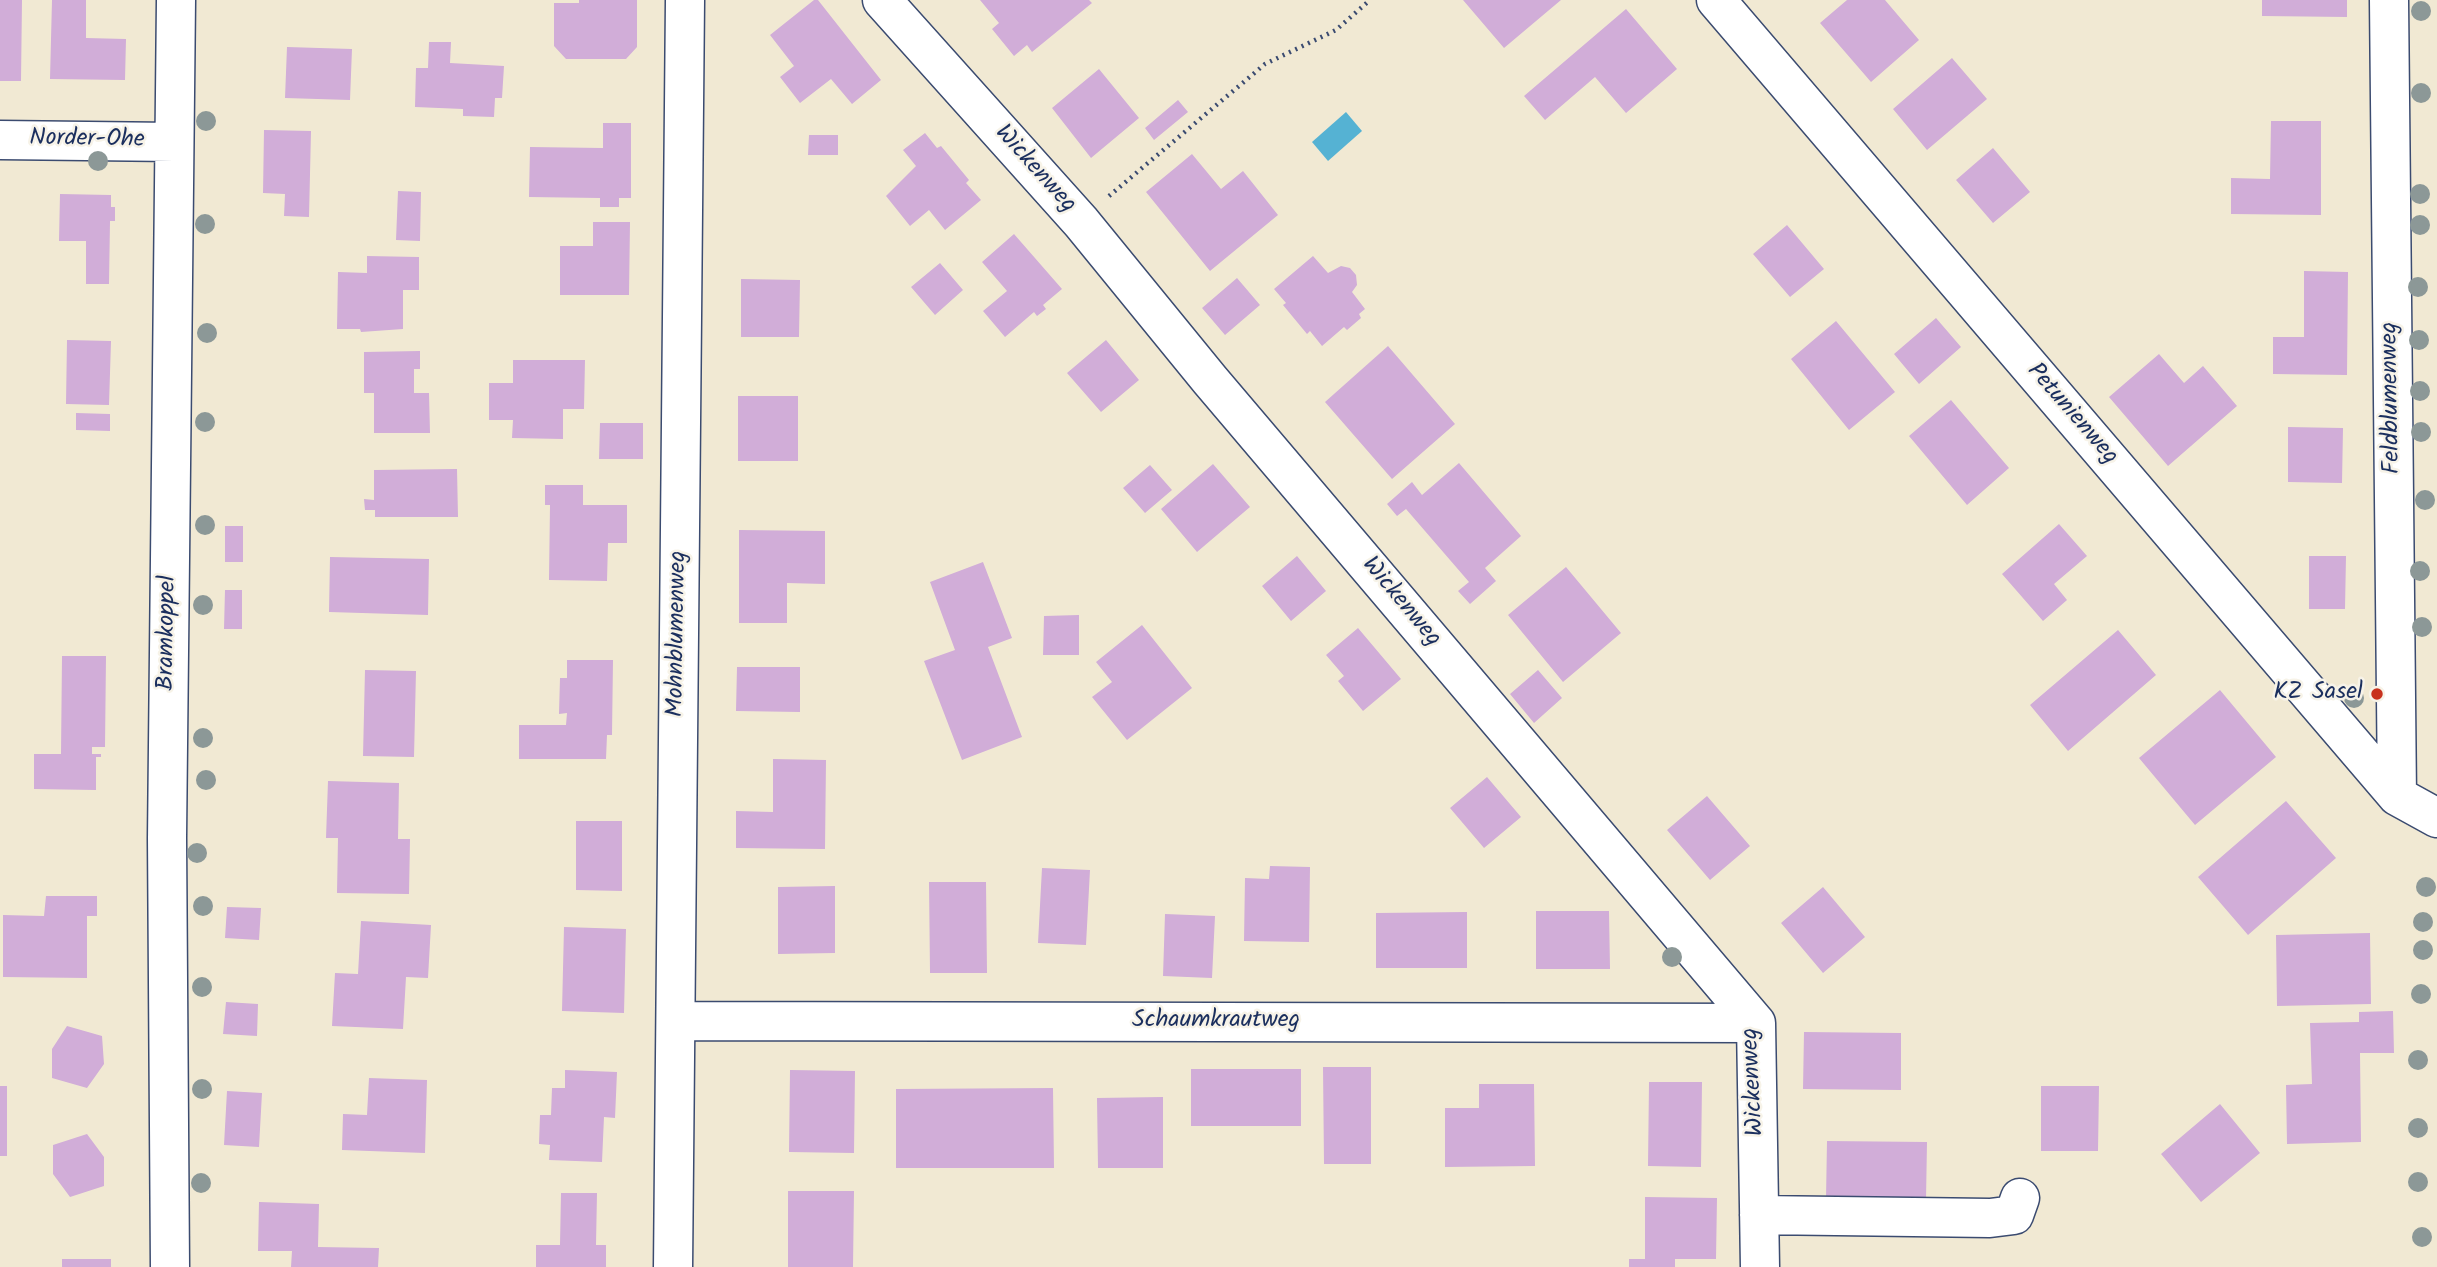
<!DOCTYPE html>
<style>
body{margin:0}
canvas{display:block;background:#f1e9d3}
</style>
<canvas width="2437" height="1267"></canvas>
<script>
const context = document.querySelector('canvas').getContext('2d');
context.lineJoin = 'round';
function fill(path, color) { context.fillStyle = color; context.fill(path, 'evenodd'); }
function strokePath(path, color, width, dash) { context.strokeStyle = color; context.lineWidth = width; context.lineCap = dash ? 'butt' : 'round'; context.setLineDash(dash || []); context.stroke(path); }
function write(font, color, halo, rows, align = 'center') {
  context.font = font + ' Kalam,sans-serif'; context.lineWidth = 5; context.setLineDash([]); context.textBaseline = 'middle'; context.strokeStyle = halo; context.fillStyle = color; for (const [text, x, y, turn = 0] of rows) {
    context.save(); context.translate(x, y); context.rotate((+turn || 0) * Math.PI / 180); context.textAlign = isNaN(turn) ? turn : align; if (halo) context.strokeText(text, 0, 0); context.fillText(text, 0, 0); context.restore();
  }
}
fill(new Path2D(`
 M1346,112L1362,131L1328,161L1312,142Z`), '#55b2d3');
fill(new Path2D(`
 M0,0H22L21,81H0Z
 M52,0H86V38L126,39L125,80L50,79Z
 M579,0H637V47L626,59H566L554,46V3H579Z
 M814,0H818L881,80L852,104L831,79L800,103L780,77L794,66L770,35Z
 M980,0H1089L1092,3L1032,52L1027,45L1014,56L992,29L999,23Z
 M1463,0H1561L1504,48Z
 M1847,0H1885L1919,40L1871,82L1820,23Z
 M2262,0H2347V17L2262,16Z
 M1626,9L1677,69L1626,113L1595,77L1545,120L1524,96Z
 M429,42H451L450,63L504,66L502,98H495L494,117L463,116V109L415,107L416,68H428Z
 M287,47L352,49L350,100L285,98Z
 M1952,58L1987,99L1927,150L1893,109Z
 M1099,69L1139,118L1091,158L1052,108Z
 M1178,100L1188,112L1154,140L1145,128Z
 M2271,121H2321V215L2231,214V178L2270,179Z
 M603,123H631V198H619V207H600V198L529,197L530,147L603,148Z
 M264,130L311,131L309,217L284,216L285,194L263,193Z
 M925,133L937,148L941,146L969,180L966,183L981,200L945,230L929,210L910,226L886,196L916,166L903,150Z
 M809,135H838V155H808Z
 M1993,148L2030,192L1993,223L1956,180Z
 M1192,154L1221,189L1243,171L1278,215L1210,271L1146,192Z
 M398,191L421,192L420,241L396,240Z
 M60,194L111,195V207H115V221H110L109,284H86V241H59Z
 M593,222H630L629,295H560V246H593Z
 M1787,225L1824,269L1790,297L1753,254Z
 M1014,234L1062,289L1043,305L1046,309L1037,316L1034,312L1005,337L983,311L1007,291L982,262Z
 M367,256L419,257V290H403V329L361,332L360,329H337L338,272L367,273Z
 M1313,256L1328,273L1341,266L1350,268L1356,275L1357,285L1352,292L1365,309L1359,314L1361,318L1347,330L1344,327L1322,346L1310,331L1307,334L1283,305L1286,303L1274,289Z
 M940,263L963,290L935,315L911,287Z
 M2304,271L2348,272L2347,375L2273,374V337H2304Z
 M1237,278L1260,305L1225,335L1202,308Z
 M741,279L800,280L799,337H741Z
 M1936,318L1961,347L1919,384L1894,354Z
 M1836,321L1895,392L1849,430L1791,359Z
 M67,340L111,341L109,405L66,404Z
 M1106,340L1139,380L1101,412L1067,373Z
 M1388,346L1455,424L1392,479L1325,402Z
 M420,351V369H414V393H429L430,433H374V393H364V352Z
 M2159,354L2184,383L2203,366L2237,406L2168,466L2109,397Z
 M513,360H585L584,409H563V439L512,438L513,420H489V383H513Z
 M738,396H798V461H738Z
 M1951,400L2009,468L1967,505L1909,436Z
 M76,413L110,414V431L76,430Z
 M600,423H643V459H599Z
 M2288,427L2343,428L2342,483L2288,482Z
 M1459,463L1521,536L1485,568L1496,581L1470,604L1458,591L1469,582L1406,509L1397,516L1387,504L1412,482L1422,495Z
 M1213,464L1250,507L1197,552L1161,509Z
 M1150,465L1172,490L1145,513L1123,488Z
 M457,469L458,517H375V510H365L364,499L374,500V470Z
 M545,485H583V505H627V543H608L607,581L549,580L550,505H545Z
 M2059,524L2087,556L2054,584L2067,600L2043,621L2002,574Z
 M225,526H243V562H225Z
 M739,530L825,531V584L787,583V623H739Z
 M1297,556L1326,591L1291,621L1262,586Z
 M2309,556H2346L2345,609H2309Z
 M330,557L429,559L428,615L329,612Z
 M983,562L1012,638L988,647L1022,737L962,760L924,661L955,650L930,582Z
 M1566,567L1621,633L1563,682L1508,615Z
 M225,590H242V629H224Z
 M1079,615V655H1043L1044,616Z
 M1142,625L1192,688L1127,740L1092,697L1112,682L1096,662Z
 M1358,628L1401,679L1363,711L1338,681L1344,676L1326,655Z
 M2118,630L2156,675L2068,751L2030,705Z
 M62,656H106L105,747H92V754H101V757H96V790L34,789V754H61Z
 M567,660H613L612,735H607L606,759H519V725H566L567,713L559,714L560,678H567Z
 M737,667H800V712L736,711Z
 M365,670L416,671L414,757L363,756Z
 M1538,670L1562,698L1534,723L1510,694Z
 M2220,690L2276,757L2195,825L2139,758Z
 M773,759L826,760L825,849L736,848V811L773,812Z
 M1487,777L1521,817L1484,848L1450,808Z
 M328,781L399,783L398,839H410L409,894L337,893L338,838H326Z
 M1707,796L1750,846L1710,880L1667,830Z
 M2286,801L2336,858L2248,935L2198,877Z
 M576,821H622V891L576,890Z
 M1270,866L1310,867L1309,942L1244,941L1245,878L1269,879Z
 M1042,868L1090,870L1086,945L1038,943Z
 M929,882H986L987,973H930Z
 M835,886V953L778,954V887Z
 M1823,887L1865,937L1823,973L1781,923Z
 M46,896H97V916H87V978L3,977V915L44,916Z
 M227,907L261,908L259,940L225,938Z
 M1536,911H1609L1610,969H1536Z
 M1467,912V968H1376V913Z
 M1165,914L1215,916L1212,978L1163,976Z
 M361,921L431,925L428,978L406,977L403,1029L332,1026L335,973L358,974Z
 M564,927L626,929L624,1013L562,1011Z
 M2370,933L2371,1004L2277,1006L2276,935Z
 M226,1002L258,1004L257,1036L223,1034Z
 M2393,1011L2394,1053H2360L2361,1142L2287,1144L2286,1085L2312,1084L2310,1023L2359,1022V1012Z
 M67,1026L102,1036L104,1064L87,1088L52,1078V1049Z
 M1804,1032L1901,1033V1090L1803,1089Z
 M1323,1067H1371V1164H1324Z
 M1191,1069H1301V1126H1191Z
 M565,1070L617,1072L615,1118L604,1117L602,1162L549,1160L550,1145L539,1144L540,1115H551L552,1088H565Z
 M790,1070L855,1071L854,1153L789,1152Z
 M369,1078L427,1080L425,1153L342,1150L343,1114L367,1115Z
 M1649,1082H1702L1701,1167L1648,1166Z
 M1479,1084H1534L1535,1166L1445,1167V1108H1479Z
 M0,1086H7V1156H0Z
 M2041,1086H2099L2098,1151H2041Z
 M1053,1088L1054,1168H896V1089Z
 M227,1091L262,1093L259,1147L224,1145Z
 M1163,1097V1168H1098L1097,1098Z
 M2220,1104L2260,1153L2201,1202L2161,1154Z
 M87,1134L104,1157V1186L70,1197L53,1174V1145Z
 M1827,1141L1927,1142L1926,1200L1826,1199Z
 M788,1191H854L853,1267H788Z
 M561,1193H597L596,1245H606V1267H536V1245H560Z
 M1645,1197L1717,1198L1716,1259H1675V1267H1629V1259H1645Z
 M259,1202L319,1204L318,1247L379,1248L378,1267H291L292,1251H258Z
 M62,1259H111V1267H62Z`), '#d1add8');
const minor = new Path2D(`
 M882,0L1081,222L1210,380L1756,1023L1760,1267
 M1716,0L2397,796L2437,818
 M2389,0L2397,796
 M0,140L174,142
 M676,1021L1756,1023
 M1759,1215L1990,1218L2014,1215L2020,1198
 M170,1267L167,838L176,0
 M673,1267L685,0`);
strokePath(minor, '#3b4b70', 41);
strokePath(new Path2D(`
 M1109,196L1265,64L1336,30L1370,0`), '#3b4b70', 4.5, [2, 5]);
strokePath(minor, '#fff', 38);
context.fillStyle = '#8c9897';
for (const [x, y] of [
 [2421,11],
 [2421,93],
 [206,121],
 [98,161],
 [2420,194],
 [205,224],
 [2420,225],
 [2418,287],
 [207,333],
 [2419,340],
 [2420,391],
 [205,422],
 [2421,432],
 [2425,500],
 [205,525],
 [2420,571],
 [203,605],
 [2422,627],
 [2354,698],
 [203,738],
 [206,780],
 [197,853],
 [2426,887],
 [203,906],
 [2423,922],
 [2423,950],
 [1672,957],
 [202,987],
 [2421,994],
 [2418,1060],
 [202,1089],
 [2418,1128],
 [2418,1182],
 [201,1183],
 [2422,1237]
]) { context.beginPath(); context.arc(x, y, 10, 0, 2 * Math.PI); context.fill(); }
for (const [x, y, r, color] of [
 [2377,694,7,"#c8321e"]
]) { const dot = new Path2D(); dot.arc(x, y, r, 0, 2 * Math.PI); context.fillStyle = color; context.fill(dot); strokePath(dot, '#f7f3e8', 2.5); }
write('24px', '#1b2f5e', '#f7f3e8', [
 ["Norder-Ohe",87,141,1],
 ["Wickenweg",1034,170,48],
 ["Feldblumenweg",2393,398,-91],
 ["Petunienweg",2071,415,49],
 ["Wickenweg",1400,603,50],
 ["Bramkoppel",169,633,-89],
 ["Mohnblumenweg",679,634,-89],
 ["Schaumkrautweg",1216,1022],
 ["Wickenweg",1755,1082,-93]
]);
write('24px', '#1b2f5e', '#f7f3e8', [
 ["KZ Sasel",2363,694]
], 'right');
</script>
